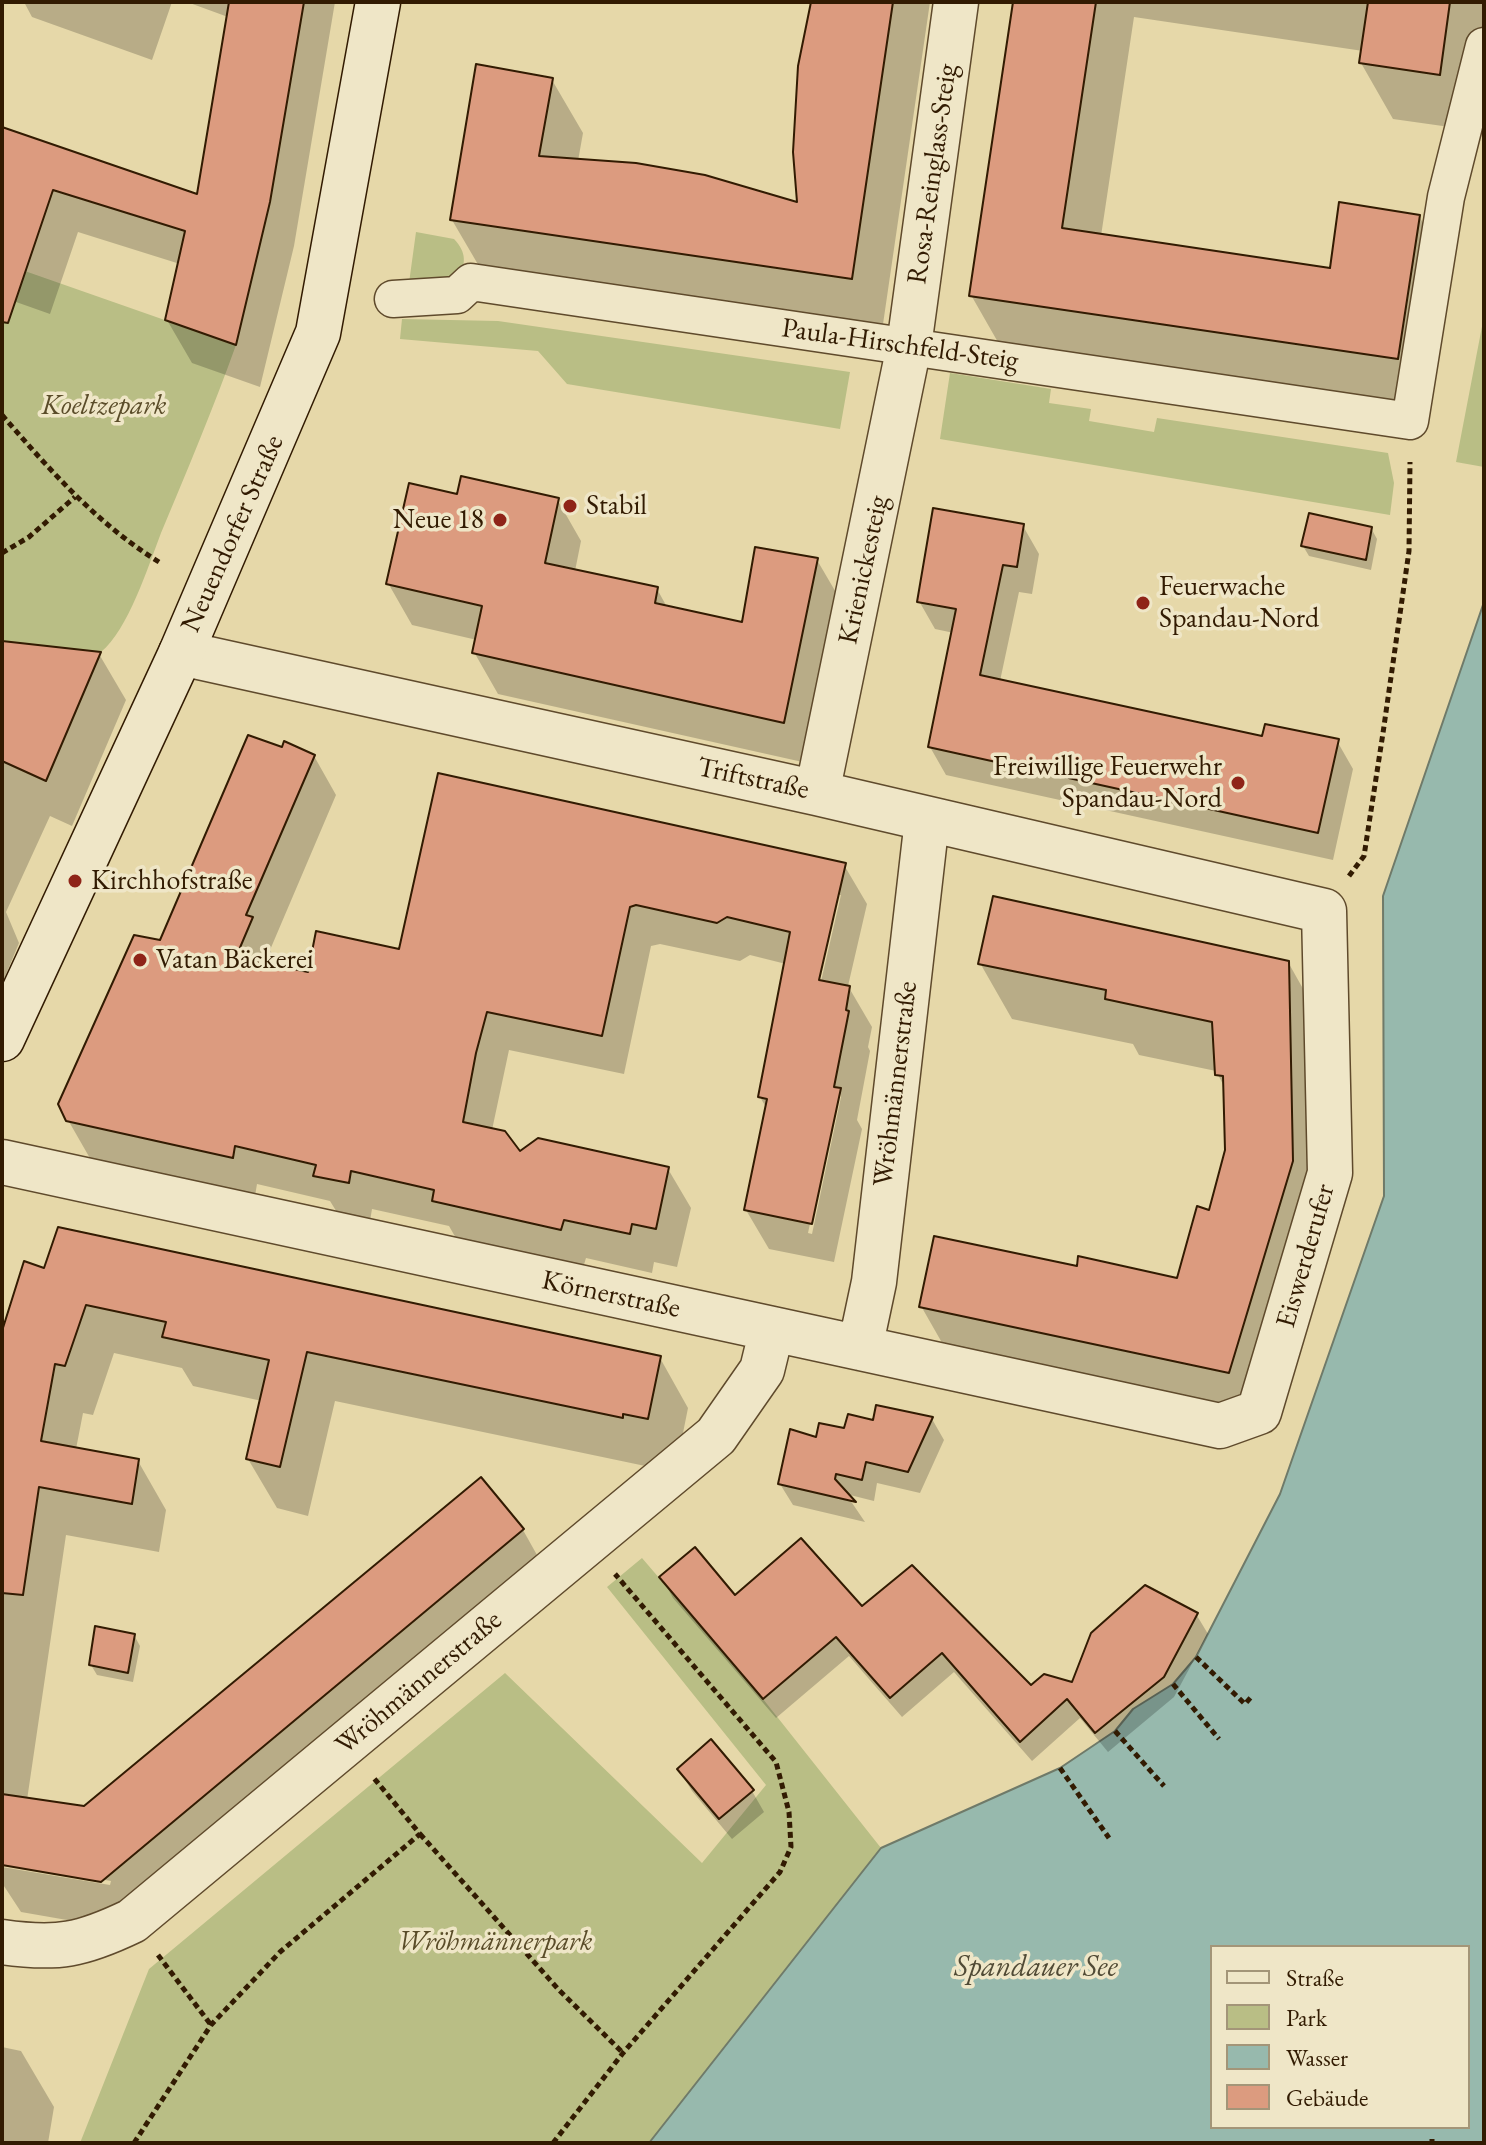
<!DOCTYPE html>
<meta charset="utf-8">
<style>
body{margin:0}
#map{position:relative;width:1486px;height:2145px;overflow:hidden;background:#e6d8a9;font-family:"EB Garamond",serif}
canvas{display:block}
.frame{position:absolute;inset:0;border:4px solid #321b02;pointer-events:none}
.legend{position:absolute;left:1210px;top:1945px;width:260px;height:184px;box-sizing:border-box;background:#efe6c7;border:2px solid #a39578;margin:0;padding:10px 14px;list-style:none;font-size:24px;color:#321b02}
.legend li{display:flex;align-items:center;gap:16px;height:40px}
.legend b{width:40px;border:2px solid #a39578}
</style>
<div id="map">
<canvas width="1486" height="2145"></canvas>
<div class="frame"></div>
<ul class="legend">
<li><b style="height:10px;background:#efe6c7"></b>Straße</li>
<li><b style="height:22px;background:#b9be85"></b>Park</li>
<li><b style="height:22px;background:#97b9ad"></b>Wasser</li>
<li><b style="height:22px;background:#dc9b7f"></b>Gebäude</li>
</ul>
</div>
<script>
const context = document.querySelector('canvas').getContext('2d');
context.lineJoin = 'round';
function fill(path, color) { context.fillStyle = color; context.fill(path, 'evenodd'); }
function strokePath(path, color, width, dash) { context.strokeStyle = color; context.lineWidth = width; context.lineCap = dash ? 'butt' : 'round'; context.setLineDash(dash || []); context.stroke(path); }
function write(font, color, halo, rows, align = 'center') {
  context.font = font + ' "EB Garamond",serif'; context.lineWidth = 7; context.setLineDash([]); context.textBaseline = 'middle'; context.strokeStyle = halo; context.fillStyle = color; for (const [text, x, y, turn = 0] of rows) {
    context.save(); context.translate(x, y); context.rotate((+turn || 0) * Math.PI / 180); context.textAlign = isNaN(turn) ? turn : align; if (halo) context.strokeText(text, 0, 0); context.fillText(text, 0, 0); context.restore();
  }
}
fill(new Path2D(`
 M416,232L454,239C467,253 466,263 458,280L409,283Z
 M2,263L236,345C213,409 187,471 161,533C148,567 128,630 101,652L2,641Z
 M1484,316V467L1456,462Z
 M402,319L498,321L850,372L840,429L567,384L538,351L400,339Z
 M950,373L1051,389L1049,403L1091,409L1089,421L1154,432L1157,418L1388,453L1394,483L1390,515L940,439Z
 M642,1558L763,1699L881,1848L649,2143H80L149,1969L505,1673L702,1863L766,1785L607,1587Z`), '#b9be85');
const water = new Path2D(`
 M1484,602V2143H649L881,1848L1060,1768L1115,1731L1133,1709L1173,1684L1196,1657L1280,1494L1384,1196L1383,896ZM1212,1947H1468V2127H1212Z`);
fill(water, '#97b9ad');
strokePath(water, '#6f7a69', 2);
fill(new Path2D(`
 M24,2H172L152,60L32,17Z
 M187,2H335L294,246L260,387L192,363L167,320L180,264L78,232L50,314L2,297V129L199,197L228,17Z
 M815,2H930L882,331L483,273L452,220L552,80L583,133L578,161L799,205Z
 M1015,2H1484V44L1471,130L1393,119L1361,63L1363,51L1134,17L1101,236L1332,270L1419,216L1451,273L1430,414L1003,351L971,295Z
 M458,496L557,499L581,541L575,571L657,589L667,607L744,625L817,560L841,601L807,763L498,694L474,652L477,640L412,625L388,583Z
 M1023,526L1039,554L1032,594L1019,592L1000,681L1264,738L1337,741L1353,769L1333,860L946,775L930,747L954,633L935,629L919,601Z
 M1371,528L1377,539L1371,570L1309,556L1303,546Z
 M2,643L99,654L126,700L72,826L50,816L6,912L19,943L2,984Z
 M314,756L336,795L270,950L274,957L270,966L310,974L401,951L440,775L844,865L867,904L848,986L872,1027L868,1047L870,1051L857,1120L862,1129L834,1262L769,1249L746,1210L767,1109L760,1097L786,964L750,955L740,961L660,944L651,946L624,1074L509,1050L492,1130L519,1154L668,1169L691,1208L677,1267L654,1262L652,1273L586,1258L583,1268L457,1240L449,1226L372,1209L370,1221L338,1214L330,1201L257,1184L255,1196L91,1160L68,1120L161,942ZM837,895H841L819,990L815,989ZM839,1086L841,1097L812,1234L808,1233Z
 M1288,962L1320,1019L1324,1219L1261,1428L953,1362L921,1306L1078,1268L1178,1280L1211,1213L1227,1150L1226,1090L1216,1071L1139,1055L1133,1044L1012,1019L980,963Z
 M45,1271L660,1358L688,1408L676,1468L650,1467L335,1401L308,1516L277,1508L248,1459L262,1401L193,1386L182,1368L114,1353L93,1415L83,1413L76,1449L138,1461L166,1510L159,1552L66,1535L27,1800L84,1808L481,1480L523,1530L551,1580L130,1931L21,1912L2,1883V1867L110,1885L111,1881L2,1863V1337Z
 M932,1419L944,1440L920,1493L877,1483L874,1501L846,1494L865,1522L793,1505L780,1484L818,1440L875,1422Z
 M662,1578L735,1598L862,1609L1031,1688L1074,1685L1196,1614L1208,1634L1174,1697L1108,1752L1080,1718L1032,1761L954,1672L902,1717L849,1656L776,1718L673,1598Z
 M134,1635L140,1646L133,1682L97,1675L91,1665Z
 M679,1770L752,1791L764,1812L732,1839L692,1791Z
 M2,2047L21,2051L54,2107L48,2143H2Z`), '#0003');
const building = new Path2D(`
 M229,2H304L270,202L236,345L165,320L185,231L53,190L8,323L2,322V127L197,194Z
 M811,2H893L852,279L450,220L476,64L553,78L539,156L636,163L705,175L797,202L793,152L798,66Z
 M1013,2H1096L1062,228L1330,268L1339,202L1420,215L1398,359L969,296Z
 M1368,2H1450L1440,75L1359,63Z
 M461,476L559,498L545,563L658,587L655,603L742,622L755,547L818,558L784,723L472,653L482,606L386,584L409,483L457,494Z
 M933,508L1024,524L1017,567L1003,565L980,675L1262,736L1265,724L1339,739L1318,833L928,747L956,609L917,602Z
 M1309,513L1372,527L1366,560L1301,546Z
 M2,641L101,652L46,781L2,761Z
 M248,735L282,747L284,741L315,755L246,915L253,917L236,957L308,972L316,931L399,949L438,773L846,863L819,980L850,986L846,1010L849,1011L834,1087L841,1088L812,1224L744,1210L767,1099L758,1097L790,932L727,917L717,923L636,905L630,907L602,1036L487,1012L476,1053L463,1122L505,1131L520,1151L538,1138L669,1167L656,1229L632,1224L630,1234L564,1220L561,1230L432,1201L434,1190L351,1171L349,1183L313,1176L316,1165L235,1146L233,1158L66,1121L58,1104L134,935L160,940Z
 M993,896L1289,961L1293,1161L1229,1373L919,1307L934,1236L1077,1266L1078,1256L1177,1278L1197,1206L1209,1210L1225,1150L1223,1076L1215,1075L1212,1022L1105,999L1106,990L978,964Z
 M58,1227L661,1356L648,1419L623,1414V1418L307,1352L280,1467L246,1459L269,1360L162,1337L166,1322L86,1305L65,1366L55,1364L41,1441L139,1459L132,1504L39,1487L23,1595L2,1593V1331L24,1261L44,1268Z
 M876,1405L933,1417L908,1472L866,1462L862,1480L836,1474L835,1479L856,1502L778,1484L790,1429L816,1437L819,1423L844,1428L848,1414L873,1420Z
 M481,1477L524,1529L101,1882L2,1865V1794L84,1806Z
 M801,1538L862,1606L912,1565L1031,1685L1044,1674L1072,1682L1091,1633L1145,1585L1198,1613L1164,1677L1095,1733L1067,1699L1020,1742L942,1653L890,1698L836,1637L763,1699L659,1577L695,1547L735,1595Z
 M95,1626L135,1634L128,1673L89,1665Z
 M711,1739L754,1790L719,1819L677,1769Z`);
fill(building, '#dc9b7f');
strokePath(building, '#321b02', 2);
const pedestrian = new Path2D(`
 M393,299L457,295L471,282L1410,421L1446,197L1484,46`);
const minor = new Path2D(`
 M817,793L909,346L956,2
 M2,1162L1220,1426L1259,1412L1330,1173L1324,911L817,793L181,653
 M860,1348L874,1282L927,820
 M2,1942C58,1950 82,1945 132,1921L716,1436L762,1370L772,1329`);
const secondary = new Path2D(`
 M2,1039L181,653L318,333L378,2`);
strokePath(pedestrian, '#5f4a2c', 39);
strokePath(minor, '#5f4a2c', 47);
strokePath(secondary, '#321b02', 47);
strokePath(new Path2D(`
 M2,415C50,470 96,523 159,562
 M2,553L29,537L75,497
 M1349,876L1364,856L1383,733L1409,551L1410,462
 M1196,1657L1245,1704L1253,1695
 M1173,1684L1219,1739
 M1115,1731L1164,1786
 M1060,1768L1109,1838
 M420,1834L559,1990L623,2053
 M158,1955L211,2025
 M134,2143L211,2025L280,1952L420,1834L373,1777
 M553,2143L623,2053L780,1872L791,1847L789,1812L776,1762L615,1574
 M1432,2143V2139`), '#321b02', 5, [6, 4]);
strokePath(pedestrian, '#efe6c7', 36);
strokePath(minor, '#efe6c7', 44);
strokePath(secondary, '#efe6c7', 44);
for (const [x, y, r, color] of [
 [570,506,8,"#8f2418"],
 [500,520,8,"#8f2418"],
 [1143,603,8,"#8f2418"],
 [1238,783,8,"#8f2418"],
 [75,881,8,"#8f2418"],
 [140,960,8,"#8f2418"]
]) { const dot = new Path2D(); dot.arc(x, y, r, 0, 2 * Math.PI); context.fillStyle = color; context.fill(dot); strokePath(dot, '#efe6c7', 3); }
write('28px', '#321b02', '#efe6c7', [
 ["Rosa-Reinglass-Steig",933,174,-82],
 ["Paula-Hirschfeld-Steig",900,345,8],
 ["Neuendorfer Straße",233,534,-66],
 ["Krienickesteig",864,570,-78],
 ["Triftstraße",753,779,12],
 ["Wröhmännerstraße",896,1084,-83],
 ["Eiswerderufer",1306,1256,-74],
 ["Körnerstraße",611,1295,12],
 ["Wröhmännerstraße",419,1683,-40]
]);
write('italic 28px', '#5a4c29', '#efe6c7', [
 ["Koeltzepark",104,406],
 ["Wröhmännerpark",495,1942]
]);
write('28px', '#321b02', '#efe6c7', [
 ["Stabil",586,506],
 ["Neue 18",484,520,"right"],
 ["Feuerwache",1159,587],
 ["Spandau-Nord",1159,619],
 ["Freiwillige Feuerwehr",1222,767,"right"],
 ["Spandau-Nord",1222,799,"right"],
 ["Kirchhofstraße",91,881],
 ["Vatan Bäckerei",156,960]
], 'left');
write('italic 30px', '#504a35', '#efe6c7', [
 ["Spandauer See",1036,1968]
]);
</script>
